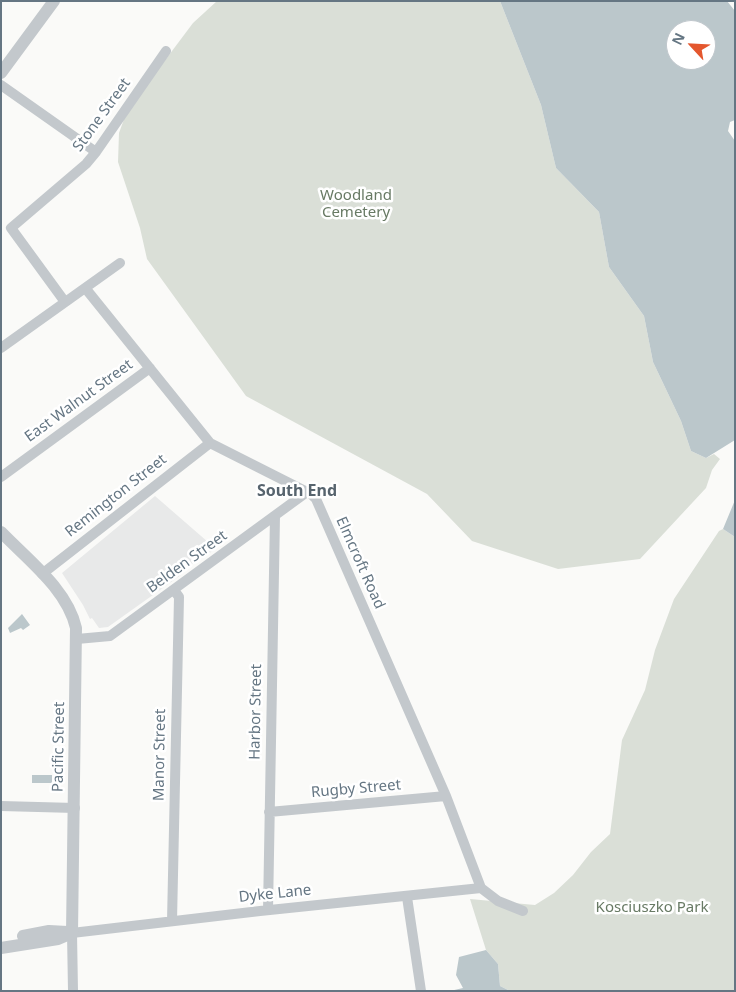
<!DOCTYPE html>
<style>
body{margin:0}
#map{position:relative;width:736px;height:992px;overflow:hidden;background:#fafaf8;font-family:"Noto Sans",sans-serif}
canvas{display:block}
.frame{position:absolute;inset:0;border:2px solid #657683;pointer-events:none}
.north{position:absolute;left:666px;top:20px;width:50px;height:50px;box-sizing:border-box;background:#fff;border:1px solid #c1c8cd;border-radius:50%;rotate:295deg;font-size:14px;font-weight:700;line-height:20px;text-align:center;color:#657683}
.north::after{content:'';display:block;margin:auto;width:18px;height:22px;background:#e4572e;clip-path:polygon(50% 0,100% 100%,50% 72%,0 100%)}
</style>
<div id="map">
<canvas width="736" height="992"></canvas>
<div class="frame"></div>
<div class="north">N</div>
</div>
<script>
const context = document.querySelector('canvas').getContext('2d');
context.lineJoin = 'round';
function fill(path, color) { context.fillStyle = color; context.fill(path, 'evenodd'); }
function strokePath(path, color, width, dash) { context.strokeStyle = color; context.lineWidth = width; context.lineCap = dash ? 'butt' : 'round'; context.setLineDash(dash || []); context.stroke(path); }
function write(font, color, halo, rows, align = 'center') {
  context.font = font + ' "Noto Sans",sans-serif'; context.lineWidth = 5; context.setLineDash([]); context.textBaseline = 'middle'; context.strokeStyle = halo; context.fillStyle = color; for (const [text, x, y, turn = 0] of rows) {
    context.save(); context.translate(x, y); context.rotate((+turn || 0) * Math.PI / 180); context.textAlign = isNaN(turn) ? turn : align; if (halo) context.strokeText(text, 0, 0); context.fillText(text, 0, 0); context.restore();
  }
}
fill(new Path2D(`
 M155,496L216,549L193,563L181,575L108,627L99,628L92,618L90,619L83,605L62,573Z`), '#e8e9e9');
fill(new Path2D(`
 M217,1H500L541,105L556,168L599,212L609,267L644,316L653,362L681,421L691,451L706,458L714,454L720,459L712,470L706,488L640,559L558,569L472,541L427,494L246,396L147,259L140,228L118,162L119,133L127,111L193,23Z
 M723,529L735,537V991H510L500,986L498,964L486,950L470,899L535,905L554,893L573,875L591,852L610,834L622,740L645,690L655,650L674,599L719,531Z`), '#dadfd7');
fill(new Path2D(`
 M500,1H727L735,11V120L730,122L728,131L735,141V440L706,458L691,451L681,421L653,362L644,316L609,267L599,212L556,168L541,105ZM676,30H706V60H676Z
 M735,500V537L723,529Z
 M22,614L30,625L23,630L21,628L10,633L8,628Z
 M32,775H52V783H32Z
 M486,950L498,964L500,986L510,991H450L463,988L456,975L459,957Z`), '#bbc7cb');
strokePath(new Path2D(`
 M1,85L96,152
 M86,289L210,443L311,494L316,499L446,796L481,888L498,901L523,911
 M65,302L11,228L86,164L96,152L166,51
 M1,348L120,263
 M1,477L150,368
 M42,574L210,443
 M77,639L110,636L307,492
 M1,806L75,808
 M269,812L446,796
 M407,897L421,991
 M268,910L275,516
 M172,921L179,597L174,590
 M73,991L72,933L260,911L481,888`), '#c3c8cc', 10);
strokePath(new Path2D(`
 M1,73L54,1
 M1,532C28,560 67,589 76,628L72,933
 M23,936L49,931L67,932
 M1,948L58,939L72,933`), '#c3c8cc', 12);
write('15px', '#657683', '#fff', [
 ["Stone Street",102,115,-54],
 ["East Walnut Street",79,401,-36],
 ["Remington Street",116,496,-38],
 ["Belden Street",187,562,-36],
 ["Elmcroft Road",360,563,66],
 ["Harbor Street",256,712,-89],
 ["Pacific Street",59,747,-89],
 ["Manor Street",160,755,-89],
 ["Rugby Street",356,789,-5],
 ["Dyke Lane",275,894,-6]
]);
write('15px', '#687a64', '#fff', [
 ["Woodland",356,196],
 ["Cemetery",356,213],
 ["Kosciuszko Park",652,908]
]);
write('bold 16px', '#57646e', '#fff', [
 ["South End",297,491]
]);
</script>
